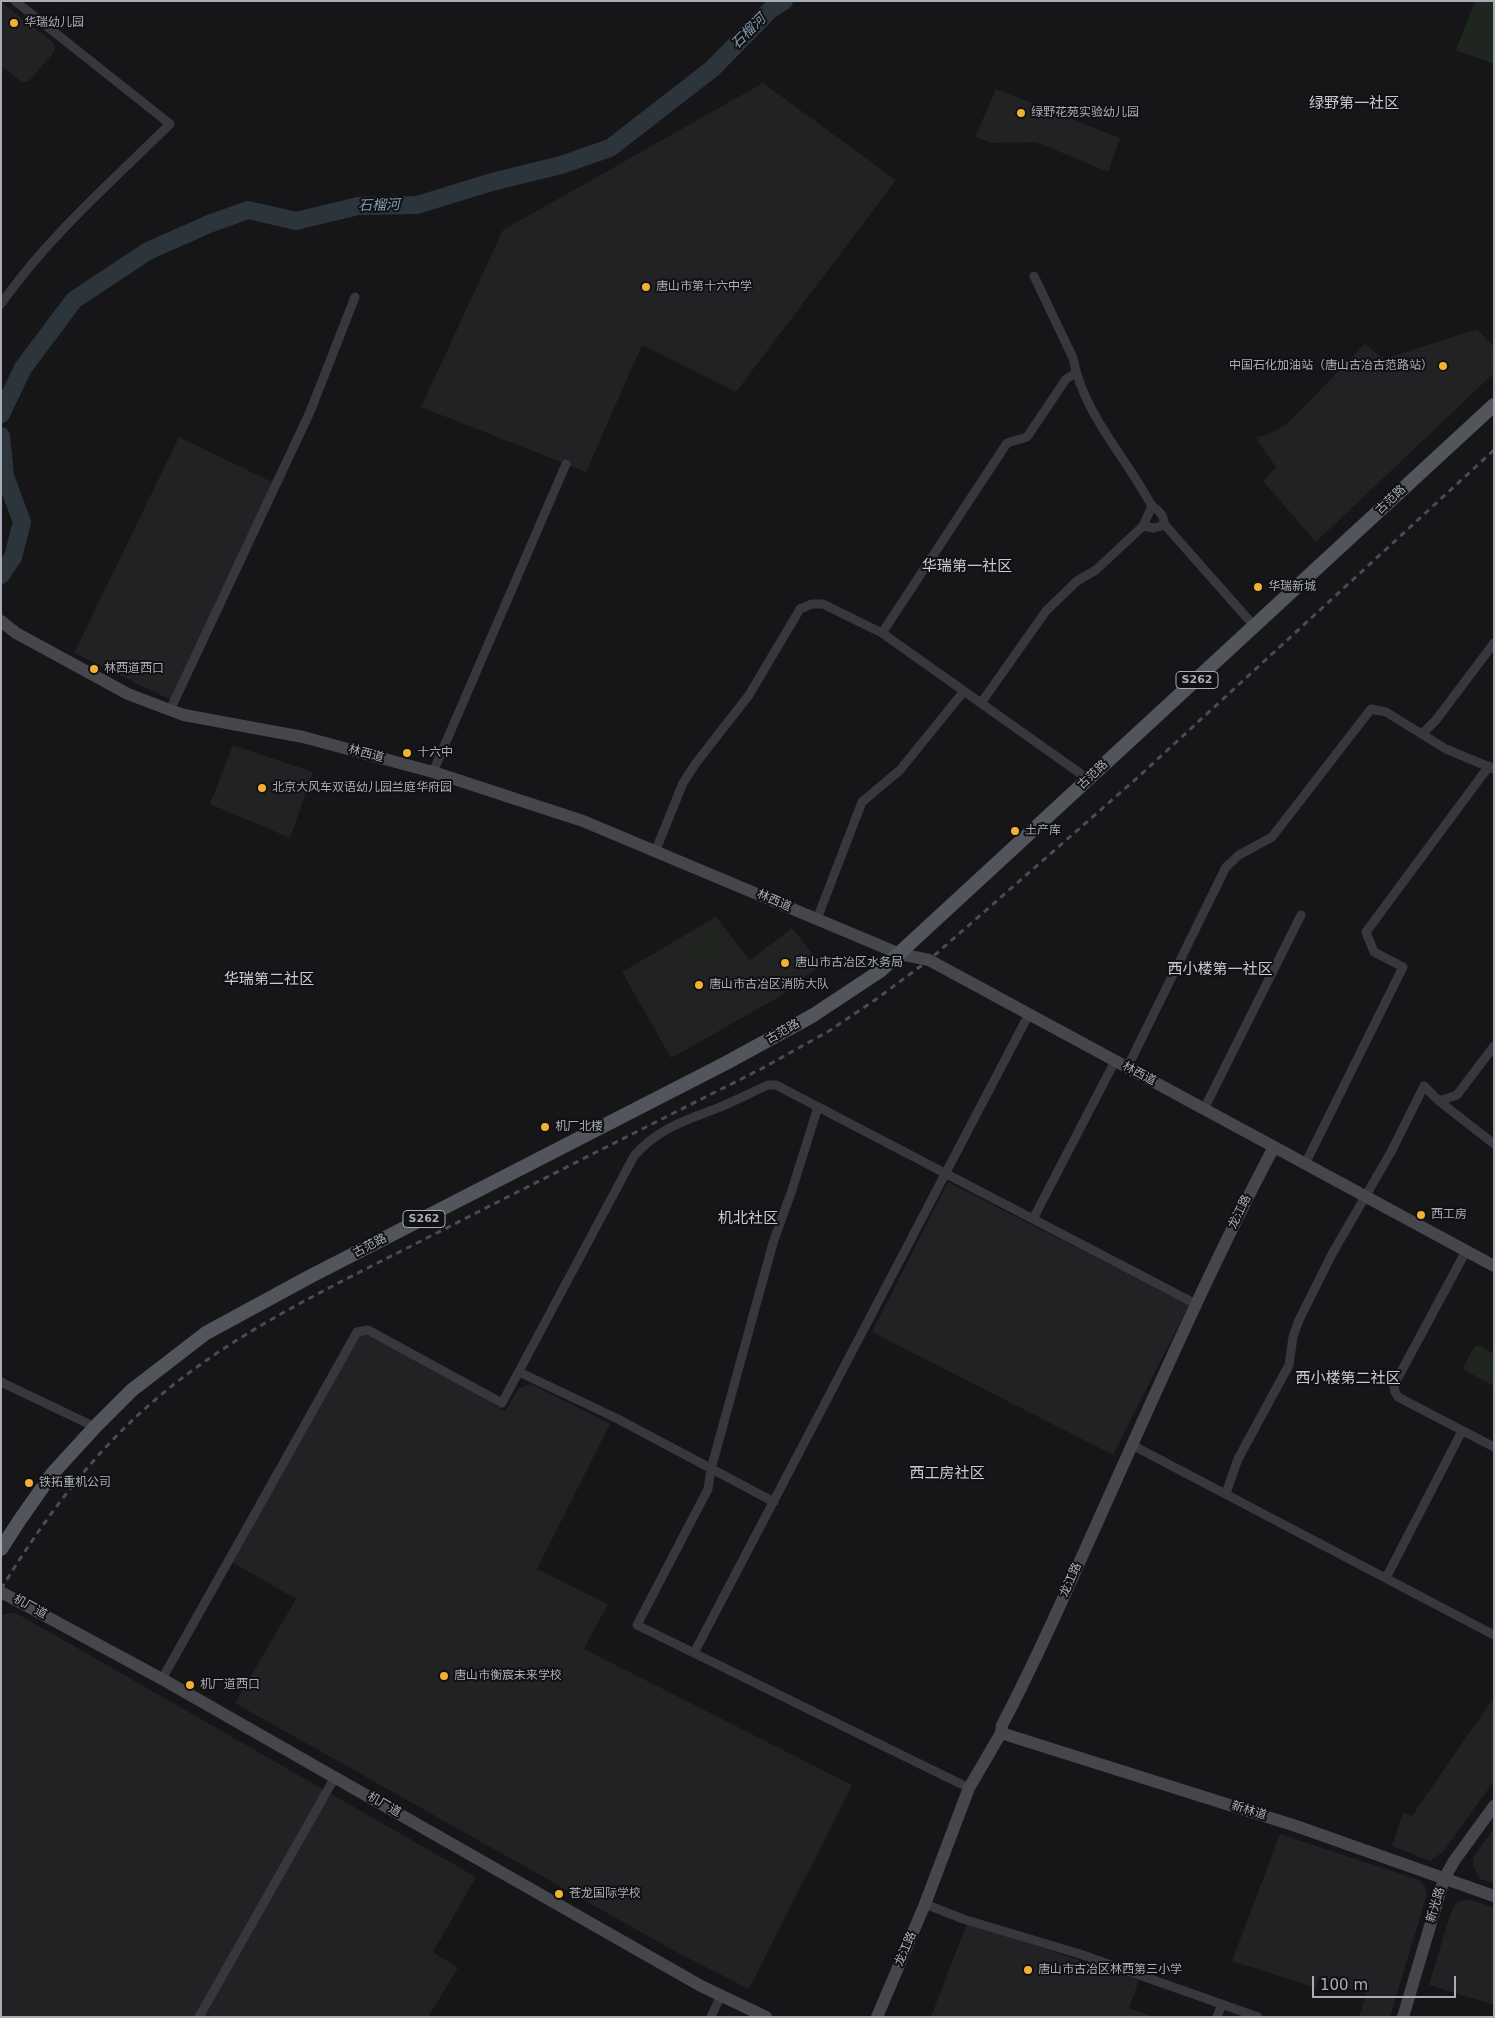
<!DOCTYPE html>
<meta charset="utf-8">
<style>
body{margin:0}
#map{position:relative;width:1495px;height:2018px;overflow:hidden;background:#161618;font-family:"DejaVu Sans",sans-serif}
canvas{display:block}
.frame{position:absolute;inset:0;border:2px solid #a8adb8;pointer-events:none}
.scale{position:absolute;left:1312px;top:1976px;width:144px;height:22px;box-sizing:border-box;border:2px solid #a8adb8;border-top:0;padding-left:6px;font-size:15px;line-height:18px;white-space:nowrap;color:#a8adb8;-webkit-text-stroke:4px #111113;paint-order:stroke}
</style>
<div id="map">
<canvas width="1495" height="2018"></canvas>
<div class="frame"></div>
<div class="scale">100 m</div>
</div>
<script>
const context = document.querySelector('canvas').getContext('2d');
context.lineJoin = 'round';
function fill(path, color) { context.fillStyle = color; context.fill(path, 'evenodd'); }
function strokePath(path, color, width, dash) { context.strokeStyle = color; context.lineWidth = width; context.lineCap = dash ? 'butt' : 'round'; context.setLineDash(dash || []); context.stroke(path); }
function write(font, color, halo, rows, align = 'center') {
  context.font = font + ' "DejaVu Sans","Noto Sans SC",sans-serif'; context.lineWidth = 4; context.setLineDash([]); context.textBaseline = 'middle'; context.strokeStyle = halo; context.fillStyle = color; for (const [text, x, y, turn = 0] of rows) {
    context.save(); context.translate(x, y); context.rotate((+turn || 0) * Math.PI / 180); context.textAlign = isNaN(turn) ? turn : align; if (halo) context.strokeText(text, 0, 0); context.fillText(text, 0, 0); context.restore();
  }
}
fill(new Path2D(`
 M1,2L54,43L55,51L29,81L22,82L1,66Z
 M763,83L896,180L736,392L642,345L586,472L421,407L503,230Z
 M996,89L1120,138L1108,172L1036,142L992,143L975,137Z
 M1477,329L1494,347V373L1316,542L1263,481L1276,467L1256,438L1274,432L1289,422L1365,344L1384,359Z
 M179,437L276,484L171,700L74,653Z
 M233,745L313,772L290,838L210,804Z
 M716,917L750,960L792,928L821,965L779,997L671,1058L622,972Z
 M948,1182L1189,1305L1113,1455L872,1332Z
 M360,1335H376L505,1411L519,1388L531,1384L610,1424L537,1569L608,1604L584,1649L852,1785L749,1989L678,1953L235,1703L296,1599L232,1562Z
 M10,1613H16L476,1877L433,1952L458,1968L428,2017H1V1615Z
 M1494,1697V1781L1443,1852L1430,1861L1392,1846L1403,1813L1412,1816Z
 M1494,1828V1883L1480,1879L1473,1866L1474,1856Z
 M1280,1834L1419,1880L1425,1886L1427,1894L1390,2017H1359L1366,1994L1319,1978L1316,1988L1232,1961Z
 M1469,1899L1494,1908V2005L1429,1985L1450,1915L1456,1903Z
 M967,1923L1139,1980L1129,2008L1153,2017H931Z`), '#222225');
fill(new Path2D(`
 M1475,1H1494V64L1456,50Z
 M718,928L730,947L695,968L683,949Z
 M1478,1345L1494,1354V1386L1466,1371L1463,1368L1474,1347Z`), '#1e261f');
strokePath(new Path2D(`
 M1,414L23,368L74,300L148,251L209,224L248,210L296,221L358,206L417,205L492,182L561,165L610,148L712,69L770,10L784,1
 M1,436L5,476L22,522L13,557L1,575`), '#2c353c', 18);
strokePath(new Path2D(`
 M1034,276L1073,358C1083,413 1125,456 1150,503C1153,508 1158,509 1161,514C1163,516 1164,522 1165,525L1255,627
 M1,304C48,237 112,181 170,124L15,1
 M1143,526L1154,528L1165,525
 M882,633L1007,443L1027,437L1066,379L1076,373
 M981,703L1046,611L1077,581L1096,570L1143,526L1152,506
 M170,710L310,412L355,297
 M1422,734L1436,720L1494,643
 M433,772L566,464
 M655,852L683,783L696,763L749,695L800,609L812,604H823L882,633L1088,779
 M817,919L862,802L900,770L964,691
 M1127,1068L1226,867L1239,855L1272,837L1371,709L1386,712L1446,749L1494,769
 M1439,1101L1457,1095L1494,1046
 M818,1107L792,1190L773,1243L711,1469L708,1489L637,1625L969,1788
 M1204,1109L1301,915
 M1305,1164L1403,967L1374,952L1366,932L1489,766
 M1033,1219L1115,1061
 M1466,1251L1394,1385L1395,1392L1398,1397L1494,1447
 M519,1372L616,1418L774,1502
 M1,1382L95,1427
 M1132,1445L1494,1635
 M1226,1493L1238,1459L1289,1365L1293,1337L1299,1320L1332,1254L1391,1152L1424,1086L1439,1101L1494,1144
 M1386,1578L1462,1431
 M694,1653L1029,1014
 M162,1679L357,1332L368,1330L502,1403L634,1156C657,1129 686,1120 718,1108C735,1101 752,1092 768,1085H776L1196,1304
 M925,1904L963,1919L1080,1954L1258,2017
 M199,2017L335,1777
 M711,2017L721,1995
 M1217,2017L1222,2004`), '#37383d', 9);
strokePath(new Path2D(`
 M1,621L16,633L128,694L170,710L184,715L303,737L433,772L583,821L900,954L929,960L1494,1266
 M1,1592L162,1679L701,1986L766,2017
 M1001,1733L1296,1826L1494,1896
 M877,2017L925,1904L969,1788L1001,1733L1002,1725C1034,1665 1061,1603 1089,1541C1149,1408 1206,1275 1274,1147
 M1403,2017L1444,1879L1454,1861L1494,1806`), '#45474d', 12);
strokePath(new Path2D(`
 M1,1549L19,1521L52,1474L95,1427L132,1390L206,1333L311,1276L726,1063L812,1016L880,971L1494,405`), '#53555c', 14);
strokePath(new Path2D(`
 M1,1589C42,1522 89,1458 148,1406C227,1336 323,1291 417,1243C531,1185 646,1127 761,1069L829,1031L875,1000L929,960L1136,779L1494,450`), '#4a4c52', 3, [6, 5]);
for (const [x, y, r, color] of [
 [14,23,5,"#f2b134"],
 [1021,113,5,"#f2b134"],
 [646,287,5,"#f2b134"],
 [1443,366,5,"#f2b134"],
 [1258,587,5,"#f2b134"],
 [94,669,5,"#f2b134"],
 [407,753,5,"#f2b134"],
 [262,788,5,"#f2b134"],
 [1015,831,5,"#f2b134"],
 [785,963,5,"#f2b134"],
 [699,985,5,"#f2b134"],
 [545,1127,5,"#f2b134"],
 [1421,1215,5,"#f2b134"],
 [29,1483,5,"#f2b134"],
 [444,1676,5,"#f2b134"],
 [190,1685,5,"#f2b134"],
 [559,1894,5,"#f2b134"],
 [1028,1970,5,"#f2b134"]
]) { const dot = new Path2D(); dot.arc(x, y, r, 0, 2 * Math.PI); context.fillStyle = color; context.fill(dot); strokePath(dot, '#111113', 2); }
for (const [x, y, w] of [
 [1197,680,42],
 [424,1219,42]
]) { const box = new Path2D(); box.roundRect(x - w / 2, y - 8.5, w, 17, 4); context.fillStyle = '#111113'; context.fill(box); strokePath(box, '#a8adb8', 1); }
write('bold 11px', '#a8adb8', null, [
 ["S262",1197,680],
 ["S262",424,1219]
]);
write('12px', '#a8adb8', '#111113', [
 ["华瑞幼儿园",24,23],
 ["绿野花苑实验幼儿园",1031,113],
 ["唐山市第十六中学",656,287],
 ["中国石化加油站（唐山古冶古范路站）",1433,366,"right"],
 ["华瑞新城",1268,587],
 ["林西道西口",104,669],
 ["十六中",417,753],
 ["北京大风车双语幼儿园兰庭华府园",272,788],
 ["土产库",1025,831],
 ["唐山市古冶区水务局",795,963],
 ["唐山市古冶区消防大队",709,985],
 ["机厂北楼",555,1127],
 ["西工房",1431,1215],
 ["铁拓重机公司",39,1483],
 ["唐山市衡宸未来学校",454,1676],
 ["机厂道西口",200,1685],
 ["苍龙国际学校",569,1894],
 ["唐山市古冶区林西第三小学",1038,1970]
], 'left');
write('12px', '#a8adb8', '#111113', [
 ["古范路",1391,500,-43],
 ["林西道",366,754,15],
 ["古范路",1093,775,-43],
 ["林西道",774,901,23],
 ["古范路",783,1032,-29],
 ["林西道",1139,1074,28],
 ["龙江路",1240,1212,-64],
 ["古范路",370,1246,-27],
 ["龙江路",1071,1580,-66],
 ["机厂道",30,1607,29],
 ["机厂道",384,1805,30],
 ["新林道",1249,1811,17],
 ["新光路",1436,1905,-74],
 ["龙江路",906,1949,-67]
]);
write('italic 14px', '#7f9bb3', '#111113', [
 ["石榴河",749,32,-45],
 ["石榴河",379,206,-2]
]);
write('15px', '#c9ccd4', '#111113', [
 ["绿野第一社区",1354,104],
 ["华瑞第一社区",967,567],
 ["西小楼第一社区",1220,970],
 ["华瑞第二社区",269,980],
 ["机北社区",748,1219],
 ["西小楼第二社区",1348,1379],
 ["西工房社区",947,1474]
]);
</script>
